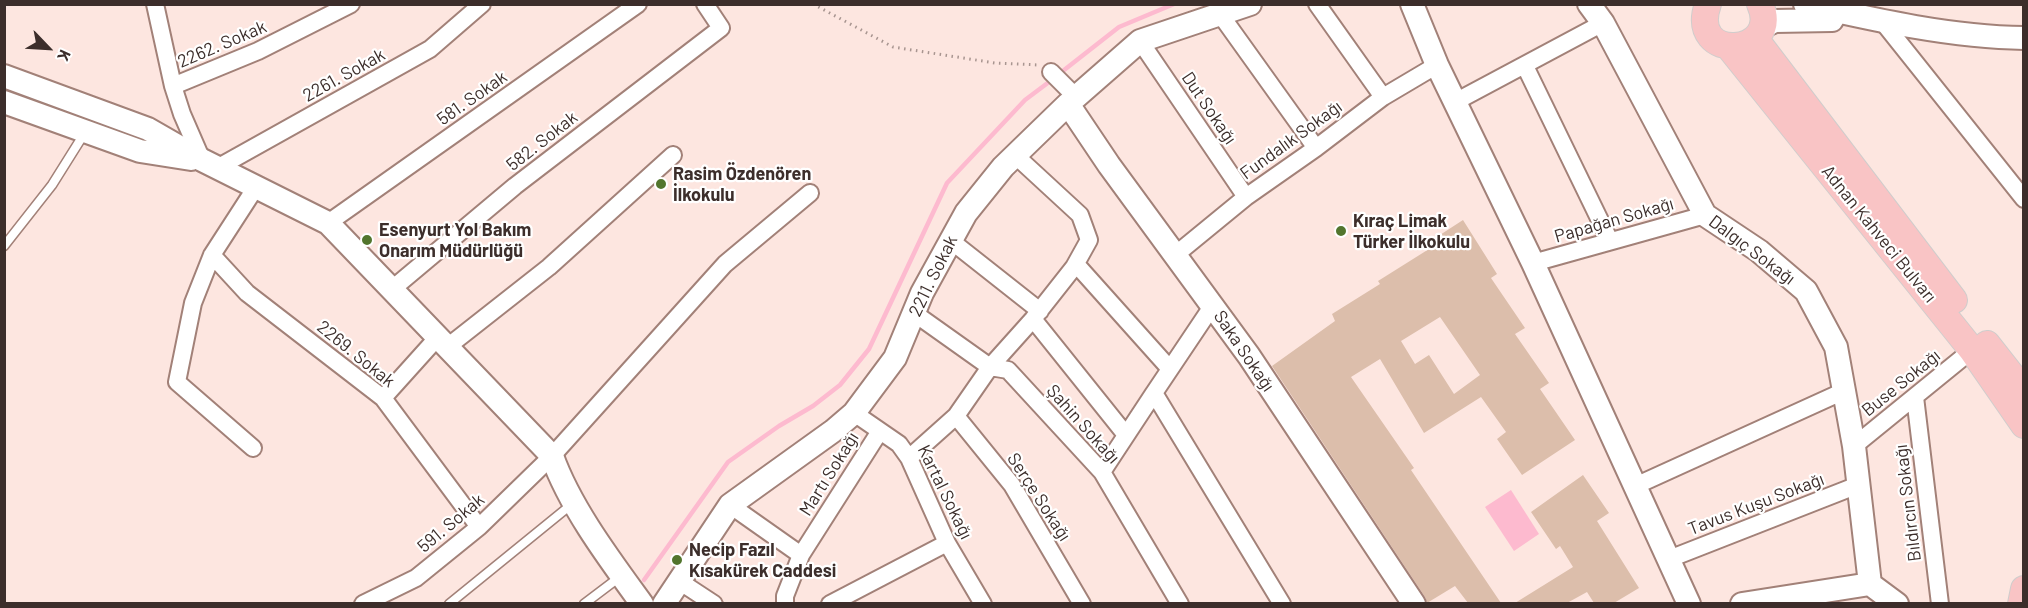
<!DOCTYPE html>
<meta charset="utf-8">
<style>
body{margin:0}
#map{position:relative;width:2028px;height:608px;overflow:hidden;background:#fde6e0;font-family:Barlow,sans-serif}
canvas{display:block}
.frame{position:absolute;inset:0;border:6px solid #3c2e2b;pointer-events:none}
.north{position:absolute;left:18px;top:18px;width:60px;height:60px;-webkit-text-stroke:4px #fff;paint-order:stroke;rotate:115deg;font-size:16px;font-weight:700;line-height:24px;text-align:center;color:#3c2e2b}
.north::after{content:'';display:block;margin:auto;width:21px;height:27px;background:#3c2e2b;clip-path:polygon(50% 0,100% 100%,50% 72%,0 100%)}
</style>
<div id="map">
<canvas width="2028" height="608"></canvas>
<div class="frame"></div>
<div class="north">K</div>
</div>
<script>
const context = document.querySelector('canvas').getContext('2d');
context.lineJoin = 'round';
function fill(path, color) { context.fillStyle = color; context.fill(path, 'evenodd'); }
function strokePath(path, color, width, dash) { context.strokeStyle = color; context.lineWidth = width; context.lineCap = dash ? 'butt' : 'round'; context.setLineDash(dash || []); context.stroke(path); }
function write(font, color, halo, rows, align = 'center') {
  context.font = font + ' Barlow,sans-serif'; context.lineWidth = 4.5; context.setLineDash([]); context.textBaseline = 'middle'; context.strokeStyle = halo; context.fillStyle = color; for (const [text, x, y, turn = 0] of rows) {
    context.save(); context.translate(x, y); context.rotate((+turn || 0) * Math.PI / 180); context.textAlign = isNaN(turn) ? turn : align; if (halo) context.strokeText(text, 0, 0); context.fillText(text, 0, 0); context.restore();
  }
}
fill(new Path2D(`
 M1511,490L1539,534L1514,551L1485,507Z`), '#fdbacf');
strokePath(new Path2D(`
 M1059,74L1119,27L1174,4
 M644,580L728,462L779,426L813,406L840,385L869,349L947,183L1025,100L1053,79`), '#fdbacf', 4.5);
fill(new Path2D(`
 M1463,220L1497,274L1491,278L1525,328L1515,334L1549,383L1540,389L1575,440L1522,475L1497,439L1506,432L1481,397L1424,433L1380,359L1351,377L1414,468L1411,470L1501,603H1468L1455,586L1427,603L1425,597L1272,366L1335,321L1332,314L1380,284L1378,281L1429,249L1426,244ZM1440,317L1480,375L1454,394L1429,355L1415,364L1401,341Z
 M1583,475L1609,513L1597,521L1639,588L1614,603H1594L1587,592L1567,603H1515L1573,567L1560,546L1556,549L1531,512Z`), '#dcbeab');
const lane = new Path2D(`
 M4,246L52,185L84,134
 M449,604L572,504
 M584,604L621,576`);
const street = new Path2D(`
 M155,4L173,86L182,114L202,160
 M1317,4L1383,97
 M1220,14L1316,148
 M1882,21L2024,199
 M1140,41L1246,197
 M1525,66L1610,241
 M1051,72L1076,97
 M173,86L258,51L351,4
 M1455,102L1603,23
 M217,168L430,49L482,4
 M328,223L638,4
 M950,240L1040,311
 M212,255L247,293L383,398L479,527
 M1174,256L1246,197L1316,148L1383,97L1437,65
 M1533,263L1705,215
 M1076,264L1170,369
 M391,290L515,186L721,28L705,4
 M1213,305L1154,393L1282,604
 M914,313L990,367L1008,370L1102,472L1180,604
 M1033,319L1126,435
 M446,348L549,267L673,155
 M1915,397L1940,604
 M383,398L437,338
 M854,413L899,444L909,458L947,543L983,604
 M956,416L1012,485L1082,604
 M1854,446L1972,350
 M253,448L177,382L193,303L212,255L256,187
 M909,458L956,416L990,367L1033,319L1074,267L1089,240L1080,215L1016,156
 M1102,472L1154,393
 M1635,486L1844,391
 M730,505L801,555
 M1669,559L1858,485
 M679,581L714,604
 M363,604L416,578L479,527L552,456L725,264L810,193
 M785,604V596L801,555L880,431
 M830,604L947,543`);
const secondary = new Path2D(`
 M1412,4L1437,65L1533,263L1689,604
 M1589,4L1603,23L1705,215L1759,251L1806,291L1836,347L1854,446L1870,584
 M1805,4C1876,20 1950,37 2024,38
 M1762,27L1775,21L1832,20
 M4,76L148,129L202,160L328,223L552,456C570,507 610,560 642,604
 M4,102L140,151L191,159
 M1068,104L1109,165L1249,356L1414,604
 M664,604L730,505L833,431L854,413L895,358L922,293L966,213L1003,167L1068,104L1140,41L1250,4
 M1742,604L1870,584L1897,604`);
const primary = new Path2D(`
 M1708,4C1687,64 1783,56 1760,4
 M1757,37L1760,45L1954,300
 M1729,47L1972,350L2024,425
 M1987,344L2024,391
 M2021,604L2024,589`);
strokePath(lane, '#a28178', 11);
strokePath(street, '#a28178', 20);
strokePath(secondary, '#a28178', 26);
strokePath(primary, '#d0cdcc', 28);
strokePath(new Path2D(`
 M813,4L893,47L995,63L1039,65`), '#a89590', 3, [1.5, 4.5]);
strokePath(lane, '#fff', 8);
strokePath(street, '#fff', 16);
strokePath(secondary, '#fff', 22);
strokePath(primary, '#f9c4c5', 26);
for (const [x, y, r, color] of [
 [661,184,6,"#52752d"],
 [1341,231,6,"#52752d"],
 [367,240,6,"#52752d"],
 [677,560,6,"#52752d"]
]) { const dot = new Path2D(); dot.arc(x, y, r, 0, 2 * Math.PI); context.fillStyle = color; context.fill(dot); strokePath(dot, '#fff', 2); }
write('18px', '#3c2e2b', '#fff', [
 ["2262. Sokak",222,44,-23],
 ["2261. Sokak",344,75,-29],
 ["581. Sokak",472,98,-35],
 ["Dut Sokağı",1209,108,56],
 ["Fundalık Sokağı",1291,140,-36],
 ["582. Sokak",542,141,-38],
 ["Papağan Sokağı",1614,220,-16],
 ["Adnan Kahveci Bulvarı",1879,234,51],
 ["Dalgıç Sokağı",1752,250,37],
 ["2211. Sokak",933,276,-64],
 ["Saka Sokağı",1244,351,56],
 ["2269. Sokak",356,354,39],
 ["Buse Sokağı",1901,383,-39],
 ["Şahin Sokağı",1083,424,48],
 ["Martı Sokağı",829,474,-58],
 ["Kartal Sokağı",945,492,64],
 ["Serçe Sokağı",1039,497,57],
 ["Bıldırcın Sokağı",1908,503,-97],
 ["Tavus Kuşu Sokağı",1756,504,-21],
 ["591. Sokak",451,523,-40]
]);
write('bold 18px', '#3c2e2b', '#fff', [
 ["Rasim Özdenören",673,174],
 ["İlkokulu",673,195],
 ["Kıraç Limak",1353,221],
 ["Türker İlkokulu",1353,242],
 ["Esenyurt Yol Bakım",379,230],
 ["Onarım Müdürlüğü",379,251],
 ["Necip Fazıl",689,550],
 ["Kısakürek Caddesi",689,571]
], 'left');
</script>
